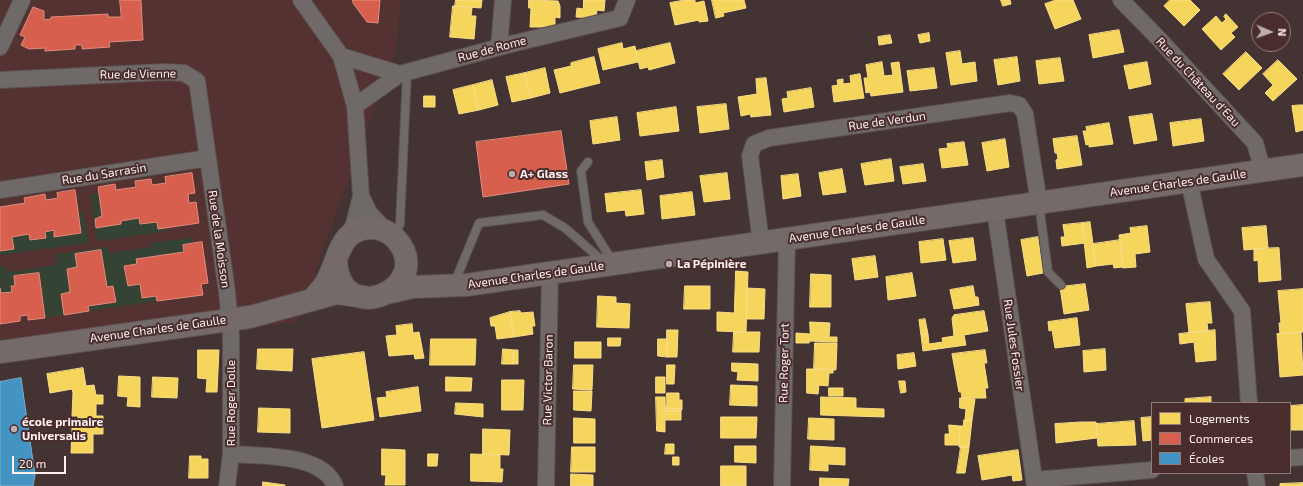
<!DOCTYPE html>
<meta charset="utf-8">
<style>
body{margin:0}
#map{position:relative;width:1303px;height:486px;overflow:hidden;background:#433333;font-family:"Exo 2",sans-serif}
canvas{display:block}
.legend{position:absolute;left:1151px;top:402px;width:140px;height:72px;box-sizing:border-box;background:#492d2d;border:1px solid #927b7b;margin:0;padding:5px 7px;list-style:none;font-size:12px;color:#ffefef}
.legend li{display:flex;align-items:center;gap:8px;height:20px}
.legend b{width:20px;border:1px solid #927b7b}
.north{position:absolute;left:1251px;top:12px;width:40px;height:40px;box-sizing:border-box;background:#492d2d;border:1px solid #927b7b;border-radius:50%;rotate:92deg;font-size:11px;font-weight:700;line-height:16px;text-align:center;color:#ffefef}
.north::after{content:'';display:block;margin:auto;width:14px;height:18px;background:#bdadad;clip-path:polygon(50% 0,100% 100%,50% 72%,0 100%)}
.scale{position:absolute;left:12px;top:456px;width:54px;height:18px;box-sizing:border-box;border:2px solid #ffefef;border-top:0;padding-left:5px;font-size:12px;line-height:14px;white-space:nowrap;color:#ffefef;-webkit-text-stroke:3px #492d2d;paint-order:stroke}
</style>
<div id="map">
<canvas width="1303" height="486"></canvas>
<ul class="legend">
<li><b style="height:11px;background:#f6d55c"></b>Logements</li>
<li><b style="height:11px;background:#d6604d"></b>Commerces</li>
<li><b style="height:11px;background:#4393c3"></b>Écoles</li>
</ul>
<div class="north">N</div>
<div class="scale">20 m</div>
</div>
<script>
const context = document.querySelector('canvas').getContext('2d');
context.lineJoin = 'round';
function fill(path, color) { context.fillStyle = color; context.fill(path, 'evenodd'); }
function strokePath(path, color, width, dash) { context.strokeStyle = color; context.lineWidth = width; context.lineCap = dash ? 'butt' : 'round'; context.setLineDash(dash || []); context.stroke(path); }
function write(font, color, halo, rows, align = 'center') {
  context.font = font + ' "Exo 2",sans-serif'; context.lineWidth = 4; context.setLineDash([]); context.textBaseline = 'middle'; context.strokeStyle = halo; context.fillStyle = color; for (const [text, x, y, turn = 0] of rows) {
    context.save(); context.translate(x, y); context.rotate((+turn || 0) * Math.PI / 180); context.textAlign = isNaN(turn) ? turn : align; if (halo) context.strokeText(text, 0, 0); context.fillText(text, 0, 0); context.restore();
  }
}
fill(new Path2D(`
 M0,0H400L397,47L297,322L0,358Z`), '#533231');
fill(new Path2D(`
 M99,193L102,216L95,219L96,228L121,224V221L139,218L140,224L157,222L158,229L165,228L166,231L97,241L90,194Z
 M83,212L89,243L0,255V251L14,249L12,237L29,234L30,240L46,238L45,232L54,230V236L81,233L78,213Z
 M192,238L193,244L183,245L184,252L136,258L137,264L124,266L128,286L140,284L142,298L156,296L157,301L89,311L88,306L116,302L114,286L107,287L101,250L75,254L77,267L67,269L70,292L61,294L64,315L45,318L39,273L14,276L15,286L12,287V292L1,293L0,266H5L7,272L57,265L56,254L107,247L109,253L151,247L150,243Z`), '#344333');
const homes = new Path2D(`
 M456,0H482L481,8L455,6Z
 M529,0L558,1L560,6V18L555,17V27H530L531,8H529Z
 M584,0H605L604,11L597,10L596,18L576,17L577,8L583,9Z
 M685,0H695V3L704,1L708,21L699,22V20L675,25L670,3Z
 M712,0H744L746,8L723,13L724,16L716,18Z
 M1001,0H1010L1011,4L1003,6Z
 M1056,0H1073L1081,19L1055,29L1045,4Z
 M1170,0H1190L1200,10L1184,26L1164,6Z
 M453,6L472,8L471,16H476L474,39L450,37Z
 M1226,14L1238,27L1231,33L1235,37L1221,50L1202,29L1216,16L1222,23L1226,19L1224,17Z
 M1119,30L1124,52L1093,58L1089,35Z
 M929,33L930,41L920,43L918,35Z
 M890,35L892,43L879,45L878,37Z
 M622,43L623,49L635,46L638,62L603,70L598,49Z
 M670,43L675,63L649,70L648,67L640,69L636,51Z
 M960,51L962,64L975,62L977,81L951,85L946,53Z
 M1246,52L1262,68L1239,90L1223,74Z
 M594,57L600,83L560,93L554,70L571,66V63Z
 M1017,57L1020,81L998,85L994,60Z
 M1060,58L1064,81L1039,84L1036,61Z
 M1278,60L1297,79L1273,101L1265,93L1273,85L1263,74Z
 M882,62L884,76L893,75L891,63L899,62L903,92L871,96L870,92L866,93L864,78H868L866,65Z
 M1147,62L1151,84L1129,89L1124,66Z
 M545,68L550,93L531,98L525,73Z
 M934,68L937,88L910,91L907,71Z
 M525,73L531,98L512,102L506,77Z
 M860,74L864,98L834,102L832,86L838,85L837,80L843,79V84L851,83L850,76Z
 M766,78L771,115L751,117L750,114L741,116L738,97L757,94L756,79Z
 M492,80L498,105L479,110L473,85Z
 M473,85L479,110L459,114L453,90Z
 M811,88L814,107L784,112L782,99L788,98L787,92Z
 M424,96H435V107H424Z
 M726,104L729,129L700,133L697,107Z
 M1299,105H1303V130L1296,132L1292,106Z
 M676,107L679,131L640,136L637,113Z
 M1152,114L1157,140L1134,144L1129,117Z
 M617,117L620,140L593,144L590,121Z
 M1201,119L1204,141L1173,146L1170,123Z
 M1109,123L1113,144L1089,147V144L1086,145L1083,131H1087L1086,127Z
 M1077,136L1082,165L1057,169L1056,160L1058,159L1057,153H1055L1053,139Z
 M1005,139L1009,167L987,171L982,143Z
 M964,142L968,165L942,168L939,149L948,148L947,144Z
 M891,159L894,181L865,185L861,164Z
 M662,160L664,177L647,180L645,162Z
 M923,164L926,181L903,184L900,167Z
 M842,169L846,192L823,195L819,173Z
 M727,173L730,199L704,202L700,176Z
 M798,174L801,196L783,199L781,176Z
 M641,190L644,214L626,216L625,210L607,212L605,194Z
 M692,192L695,215L662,219L660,196Z
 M1090,222L1096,266L1087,268L1082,223Z
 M1082,223L1085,243L1062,246L1061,237H1065L1063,225Z
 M1147,226L1150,252L1135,254L1136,267L1123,268L1119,235L1131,233L1130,228Z
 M1266,226L1268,248L1244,250L1242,228Z
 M1038,237L1043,273L1027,276L1021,240Z
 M973,238L976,260L953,263L949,241Z
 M943,239L946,260L921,263L919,242Z
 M1120,240L1123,267L1114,268L1113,264L1096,266L1093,244Z
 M1279,248L1281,280L1259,282L1258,260L1254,261V249Z
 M875,256L878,277L855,280L852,259Z
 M736,271L748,272L746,332L717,331V312L734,313Z
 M912,273L916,296L888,300L886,277Z
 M811,274L831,275V307H810Z
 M1085,284L1089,310L1064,314L1060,287Z
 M685,286H710V309H684Z
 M973,286L975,297H978L979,305L954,309L950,290Z
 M747,288L765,289L764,319H747Z
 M1303,289V332L1280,334L1279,323H1281L1278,291Z
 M598,296L616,297V303L630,304L629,328L597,327Z
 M1210,302L1212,323H1207L1208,331L1189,333L1186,304Z
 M520,311L521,313L533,312L535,326H532L533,334L514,337L510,312Z
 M984,311L988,331L964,335L966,345L923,351L921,335L928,334L929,344L943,342L942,338L954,336L952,318L954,315Z
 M510,312L514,337L497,339L495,326H491L490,318Z
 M1077,318L1080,345L1055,348L1052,330L1049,331L1048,322Z
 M925,319L928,334L921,335L919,320Z
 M810,322L830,323L829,337H837V342L810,341L809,343H796V333L810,334Z
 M412,324L413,333L419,332L424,358L415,359L414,354L389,356L386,336L397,335L396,326Z
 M667,330H678L677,357H667Z
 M1215,330L1216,360L1196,362L1194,342L1180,344L1179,334Z
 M734,332H760L759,352H733Z
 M1301,332L1303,375L1280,377L1277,334Z
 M608,338H621L620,346H608Z
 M431,339H476L475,365H430Z
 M658,339H667V357L658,356Z
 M575,342H601V358H575Z
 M815,343H837L836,370L814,369Z
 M258,349H293L292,371L257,369Z
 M503,349L514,350L513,364H502Z
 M1105,349L1106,370L1084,372L1083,351Z
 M198,350H219L217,392H206L207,379L198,378Z
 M514,350H518V364H513Z
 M985,350L987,363H984L988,388H985L986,398H962L961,392H959L952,354Z
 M364,352L374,420L322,428L312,359Z
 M914,353L916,366L898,369L897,355Z
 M732,363L758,364V381L737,380L738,372L732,371Z
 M574,365H593L592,390L573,389Z
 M667,365H675L674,384H667Z
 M83,368L86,386L94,385L96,395H103V404H96V416H103V434H93V453H71L72,428H78V416H72L73,393L72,389L50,393L47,374Z
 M807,369H833V373H829L828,386L819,385L818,394L807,393Z
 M119,376L140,377V407L127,406L128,397L118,396Z
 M153,377L178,378L177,398L152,397Z
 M446,377L472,378L471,391H446Z
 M656,377H665V393H656Z
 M502,380H524L523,410H502Z
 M899,381H905L906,392L901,393Z
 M731,385L757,386V406L730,405Z
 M418,387L421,411L380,417L377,398L387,397L386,392Z
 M829,388H843V396H829Z
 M574,391H592L591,411L574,410Z
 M667,393H679V400H682V409L666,408Z
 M656,397H665V432L657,431Z
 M821,397L856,398V408L884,409V417L821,415Z
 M1211,397V403H1185V399Z
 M960,398L975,399L972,420H965L966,409L960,408Z
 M456,403L483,404V417L455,414Z
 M1303,405V430H1290V406Z
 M259,408L290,409V433L258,432Z
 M666,408L682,409L681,411H666Z
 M666,411H681V420H666Z
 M721,417H757L756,438H721Z
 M1152,417V440L1143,441L1141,418Z
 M574,418L595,419V443H574Z
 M809,418L834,419V440L808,439Z
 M964,420H972L969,447H959L960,426H963Z
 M1134,421L1136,445L1098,446L1096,424Z
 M1081,422H1096L1097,438L1056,443L1055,424Z
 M949,425L960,426L959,445H945V434H949Z
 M483,429L510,430L509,455L483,454Z
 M666,444H674V454H665Z
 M735,446H756V463L735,462Z
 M811,446L845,448V465L828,464V471L810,470Z
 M572,447H595V472H571Z
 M961,447H969L965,473H957Z
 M382,449L405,450V485H385L386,475H382Z
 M1018,450L1022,480L1013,481L1012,475L982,480L978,456Z
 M428,454H438L437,466H428Z
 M471,454L500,455V469H503L502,482L471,481Z
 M190,456H201V459H208V478H189Z
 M673,457H679V465H673Z
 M721,466H746V486H721Z
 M571,474L593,475V486H571Z
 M820,478L849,479L848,486H820Z
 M263,482L285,485V486H263Z
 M1303,483V486H1280V484Z`);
fill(homes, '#f6d55c');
strokePath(homes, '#f9dd88', 1);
const shops = new Path2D(`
 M120,0H141L143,40L109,42L110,47L82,49V45H75V49L45,51V48L29,49L21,45L25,37L20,35L33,7L44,11V20L51,19V17L108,14V17H121Z
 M353,0H380L378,23L367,22L353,3Z
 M561,131L569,184L483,197L476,142Z
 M192,173L195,193L188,194L189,203L196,202L199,223L158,229L157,222L140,224L139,218L121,221V224L96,228L95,219L102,216L98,187L115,184L116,190L136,187L135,181L151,179L152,185L166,183L165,177Z
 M75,190L81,233L54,237V230L45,232L46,238L30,240L29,234L12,237L14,249L0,251V207L25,203L24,198L45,194L46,200L58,198L57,193Z
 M202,242L208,283L201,284L203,295L157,301L156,296L142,298L140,284L128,286L124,266L137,264L136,259L184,252L183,245Z
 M101,250L107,287L113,286L116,302L88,306L89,311L64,315L61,294L70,292L67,269L77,267L75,254Z
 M39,273L45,318L28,320V315L20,316V321L0,324V288L1,293L12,292L11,286H15L14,276Z`);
fill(shops, '#d6604d');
strokePath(shops, '#e28b7e', 1);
const schools = new Path2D(`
 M21,378L35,475L33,486H0V382Z`);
fill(schools, '#4393c3');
strokePath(schools, '#7bafd0', 1);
const lane = new Path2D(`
 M588,162L581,171L588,222L613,262
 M1039,204L1048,272L1061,285
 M394,236L400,224L407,72
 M454,284L479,223L543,215L565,228L604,262`);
const street = new Path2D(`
 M301,0L341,56L355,106L361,196L354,224L347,238
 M1121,0L1158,38L1255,143L1263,171
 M0,47L22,0
 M499,47L503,0
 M341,56L400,74
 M0,80L164,72L184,73L197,81L227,292L231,336V454L227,486
 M355,106L400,74L511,44L620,18L627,0
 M1189,181L1206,259L1242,311L1249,403
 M0,190L208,158
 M361,196L370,214L386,231
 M995,210L1035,486
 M761,243L750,156L754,144L769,138L1010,103L1019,105L1025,114L1039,203
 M231,454C259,456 323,453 335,486
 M1290,458L1303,457
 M1255,473L1257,486
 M1034,480L1152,470
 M546,486L550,273
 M782,486L787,239`);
const secondary = new Path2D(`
 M391,292L412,287L466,285L1303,165
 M313,299C318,293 324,287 328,279C340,256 339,227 374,228C382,229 390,233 395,238C439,285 341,333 336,261
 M0,352L250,317L337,293L364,297`);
strokePath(lane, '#5c4f4f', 10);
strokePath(street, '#5c4f4f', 18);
strokePath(secondary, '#5c4f4f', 24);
strokePath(lane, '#6f6968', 8);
strokePath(street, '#6f6968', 16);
strokePath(secondary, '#736a69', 22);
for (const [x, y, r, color] of [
 [512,174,4,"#bdadad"],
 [669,264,4,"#bdadad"],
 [14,429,4,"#bdadad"]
]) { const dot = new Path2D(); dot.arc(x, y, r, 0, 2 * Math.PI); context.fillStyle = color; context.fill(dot); strokePath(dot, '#492d2d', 1.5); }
write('12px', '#ffefef', '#492d2d', [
 ["Rue de Rome",492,49,-15],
 ["Rue de Vienne",138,74,-1],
 ["Rue du Château d'Eau",1198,82,47],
 ["Rue de Verdun",887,121,-8],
 ["Rue du Sarrasin",104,174,-9],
 ["Avenue Charles de Gaulle",1178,183,-8],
 ["Avenue Charles de Gaulle",857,229,-8],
 ["Rue de la Moisson",219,239,82],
 ["Avenue Charles de Gaulle",536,275,-8],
 ["Avenue Charles de Gaulle",158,329,-8],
 ["Rue Jules Fossier",1014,345,82],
 ["Rue Roger Tort",784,363,-89],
 ["Rue Victor Baron",548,380,-89],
 ["Rue Roger Dolle",231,403,-90]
]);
write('bold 12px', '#ffefef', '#492d2d', [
 ["A+ Glass",520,174],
 ["La Pépinière",677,264],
 ["école primaire",22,422],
 ["Universalis",22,436]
], 'left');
</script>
